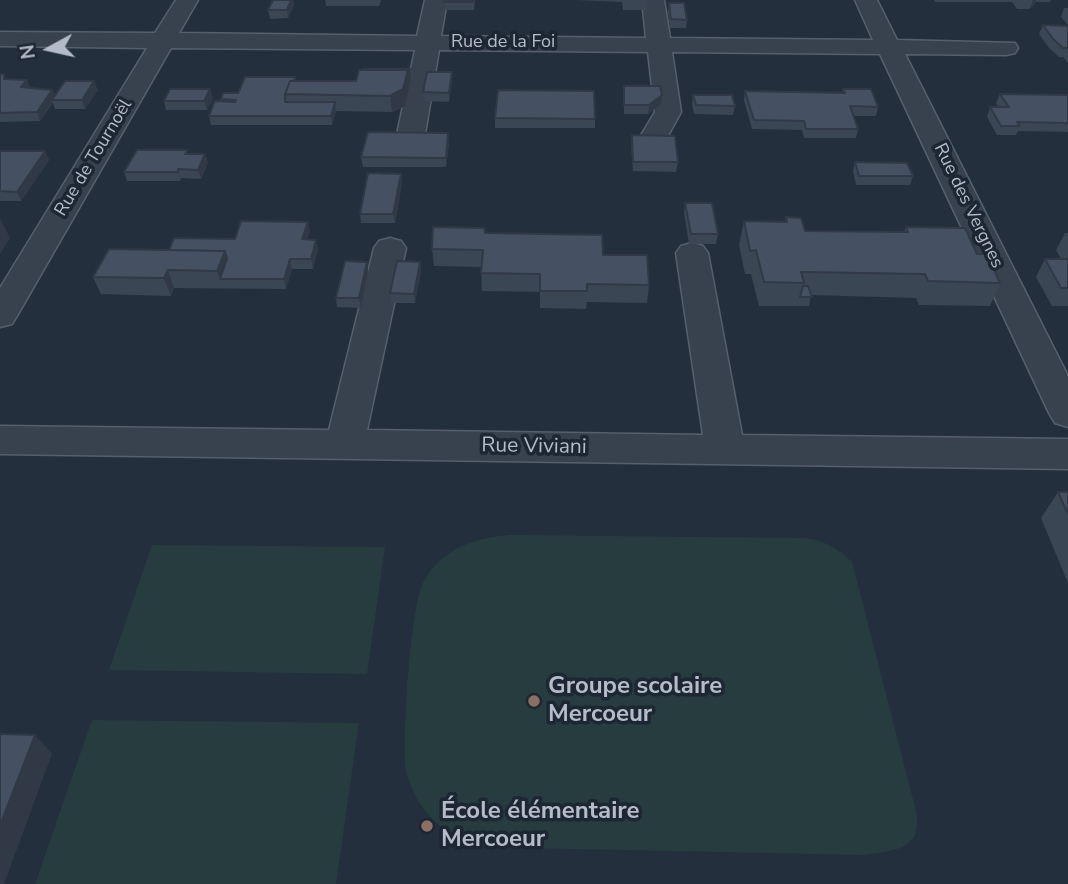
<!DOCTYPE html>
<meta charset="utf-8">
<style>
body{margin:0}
#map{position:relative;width:1068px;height:884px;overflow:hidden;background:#242f3e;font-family:"Nunito Sans",sans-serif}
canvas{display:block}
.north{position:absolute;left:14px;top:14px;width:70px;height:70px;-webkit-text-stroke:5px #1d2633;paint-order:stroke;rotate:262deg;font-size:19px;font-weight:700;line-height:28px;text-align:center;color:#b4bcc9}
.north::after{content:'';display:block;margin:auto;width:24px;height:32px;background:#b4bcc9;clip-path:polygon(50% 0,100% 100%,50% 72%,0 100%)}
</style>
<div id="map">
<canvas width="1068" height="884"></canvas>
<div class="north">N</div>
</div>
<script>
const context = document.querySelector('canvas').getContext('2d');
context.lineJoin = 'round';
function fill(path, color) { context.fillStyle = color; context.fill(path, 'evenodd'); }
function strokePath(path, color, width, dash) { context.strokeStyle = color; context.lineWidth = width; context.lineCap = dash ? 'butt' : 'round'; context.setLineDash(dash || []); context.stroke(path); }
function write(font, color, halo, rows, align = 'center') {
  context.font = font + ' "Nunito Sans",sans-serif'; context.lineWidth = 7; context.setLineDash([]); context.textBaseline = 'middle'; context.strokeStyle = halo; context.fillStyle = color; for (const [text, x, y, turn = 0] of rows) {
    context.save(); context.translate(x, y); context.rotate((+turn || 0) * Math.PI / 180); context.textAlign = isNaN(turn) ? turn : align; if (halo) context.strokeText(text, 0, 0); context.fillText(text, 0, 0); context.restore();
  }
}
fill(new Path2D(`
 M509,535L803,538C823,540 837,547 852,562L916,811C923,851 894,850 864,855L481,847C458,837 435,827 421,805C415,796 408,781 406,771C402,740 410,605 424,581C441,549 475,538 509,535Z
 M152,545L385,547L367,674L109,670Z
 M92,720L359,723L336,884H35Z`), '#263c3f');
const minor = new Path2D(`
 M176,0H198L179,33L417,36L425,0H447L441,36L646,38L642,0H664L670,38L873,40L855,0H877L897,40L1015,43L1018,48L1015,53L1006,55L905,54L1068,376V427L1055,423L1049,413L880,54L672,52L681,112L664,143L654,145L644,143L640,137L655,112L648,52L439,50L425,134L421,140L411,142L401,140L397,134L415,50L171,48L17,316L12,324L0,327V288L147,48L0,46V32L155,33Z
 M390,238L401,241L406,248L367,430L703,435L676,253L681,246L692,243L703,246L708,253L742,435L1068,439V469L0,454V426L329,430L374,248L379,241Z`);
strokePath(minor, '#565f6c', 3);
fill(minor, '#38414e');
fill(new Path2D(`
 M273,0H293L294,5L288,18L270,19L268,10Z
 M325,0H381L379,6H326Z
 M444,0H475L474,10H445Z
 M577,0H648L647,10H623L622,2Z
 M934,0H1051L1050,2H1035L1034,5L1029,9H1017L1012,2H935Z
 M669,3L687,20L686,28H670L668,12Z
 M1064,8H1068V25L1061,17Z
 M1043,25L1068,26V63L1063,57H1059L1049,48L1039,34Z
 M0,74H4L6,79L31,88L52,90L55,96L98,90L85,109H55L53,103L40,121L0,122Z
 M295,77L296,81H356L411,78L405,106L392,112L336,111L332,125H211L209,116L221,101V99Z
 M452,81L449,102L424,101L423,92Z
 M624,86L661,104L648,114H624Z
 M843,89L878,107L876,116H854L858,129L856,138H804L802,130L752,129L744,100L745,91L842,93Z
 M1000,94L1068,95V132L1018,131L1016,135H997L987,117L990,107H999L996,103Z
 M693,95L735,106L733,115L694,114L692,104Z
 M213,98L207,110H166L164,101Z
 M495,118L595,119V128H495Z
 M632,135L678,162L676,172L633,171L631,144Z
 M449,142L446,167H363L361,157Z
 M0,151H45L49,160L21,201H0Z
 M190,154H205L208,163L201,179L181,178L180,181H127L124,172Z
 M855,162L913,176L910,185H856L853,171Z
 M401,174L402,183L395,223H361L360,214Z
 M685,203L718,234L716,244H689L684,212Z
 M786,217L805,231L904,232L906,227L977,254L1000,283L990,306L919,305L916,298L811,295L809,306H759L751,274H745L739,245L744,221L785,222Z
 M308,222L310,232L307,239L318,249L313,269H292L286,289L174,288L171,296L101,294L93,277L169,250L235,239Z
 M485,233L603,255L649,285L647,303L587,302L586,309L540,308V292L482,291L481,267L434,266L432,249Z
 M1065,233H1068V306H1052L1036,277L1045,259H1061L1056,250Z
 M367,262L368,272L361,308L337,307L336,298Z
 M420,262L421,272L415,303H391L390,293Z
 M1058,492H1068V583L1041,518Z`), '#3b4654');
fill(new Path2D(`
 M291,0H293L294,5L288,18L287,10Z
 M1033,0H1036L1034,5L1029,9Z
 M410,69L411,78L405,106L392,112L390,96Z
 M452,72V81L449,102V93Z
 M27,80L31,89L21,87Z
 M94,81L98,90L85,109L82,100Z
 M210,89L213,98L207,110L204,101Z
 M52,90L56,99L52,100L53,103L40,121L37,112Z
 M662,95L661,104L648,114L649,105Z
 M335,102L336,111L332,125L331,116Z
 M448,133L449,142L446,167V158Z
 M45,151L49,160L21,201L17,192Z
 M205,154L208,163L201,179L198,170Z
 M401,174L402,183L395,223L393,214Z
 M0,218L10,238L0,254Z
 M308,222L310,232L304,249L302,239Z
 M316,240L318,249L313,269L311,259Z
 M225,251L230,268L220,279L217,271Z
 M290,259L292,269L286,289L284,279Z
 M367,262L368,272L361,308L359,298Z
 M420,262L421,272L415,303L414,294Z
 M168,270L174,288L171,296L164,278Z
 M35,735L52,754L4,884H0V825Z`), '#303945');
const building = new Path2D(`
 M273,0H291L287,10H268Z
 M444,0H473V2H444Z
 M669,3H684L687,20L671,19Z
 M1043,25L1068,26V49L1067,48H1063L1053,39Z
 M363,69H410L408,78V70H362Z
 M359,70H408L403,89L390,96L285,94L290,81H356Z
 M427,72H452L449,93L423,92Z
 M0,74H4V79L27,80L21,87L52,90L37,112L0,113Z
 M245,77H295L294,81H290L285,94V102H335L331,116H209L215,101L235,102L236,100L221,99L223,93H238Z
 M65,81H94L82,100H52Z
 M624,86H660L662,95L649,105H624Z
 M170,89H210L204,101H164Z
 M843,89H871L878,107L850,106L858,129H806L804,121L754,120L745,91L845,93Z
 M498,90L594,91L595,119L495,118Z
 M1000,94L1068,95V123L1017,122L1020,126H1001L990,107H1009Z
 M693,95H732L735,106L696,105Z
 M368,132L448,133L446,158L361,157Z
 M632,135L675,136L678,162H633Z
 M137,150H188L185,154H205L198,170L178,169V172H124Z
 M0,151H45L17,192L0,191Z
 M855,162L907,163L913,176H859Z
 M368,173L401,174L393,214H360Z
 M685,203H712L718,234H691Z
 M786,217L801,218L805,231L908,232L906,227L965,228L977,254H987L1000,283L928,281L925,274L801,272L804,283L764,282L756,250L750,251L744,221L787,222Z
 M241,221L308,222L302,239L316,240L311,259H290L284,279H220L227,259L225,251L169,250L174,238L235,239Z
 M433,227L484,228L485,233L602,235L603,255H647L649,285L587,284V291H540V274L481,273L483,250L432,249Z
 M109,249L225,251L217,271L168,270L164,278L93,277Z
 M1045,259H1068V288H1061Z
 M345,261L367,262L359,298H336Z
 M397,261L420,262L414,294L390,293Z
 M803,286H808L812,297H800Z
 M1058,492H1068V514Z
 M0,734L35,735L0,825Z`);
fill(building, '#455162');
strokePath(building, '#303945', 2);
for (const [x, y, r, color] of [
 [534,701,7,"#8d6e63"],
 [427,826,7,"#8d6e63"]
]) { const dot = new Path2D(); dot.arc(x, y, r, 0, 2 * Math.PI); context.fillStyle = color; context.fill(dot); strokePath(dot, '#1d2633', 2.5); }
write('18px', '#b4bcc9', '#1d2633', [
 ["Rue de la Foi",503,43],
 ["Rue de Tournoël",94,158,-59],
 ["Rue des Vergnes",968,206,64]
]);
write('21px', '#b4bcc9', '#1d2633', [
 ["Rue Viviani",534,447,1]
]);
write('bold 24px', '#b4bcc9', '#1d2633', [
 ["Groupe scolaire",548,687],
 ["Mercoeur",548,715],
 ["École élémentaire",441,812],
 ["Mercoeur",441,840]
], 'left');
</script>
